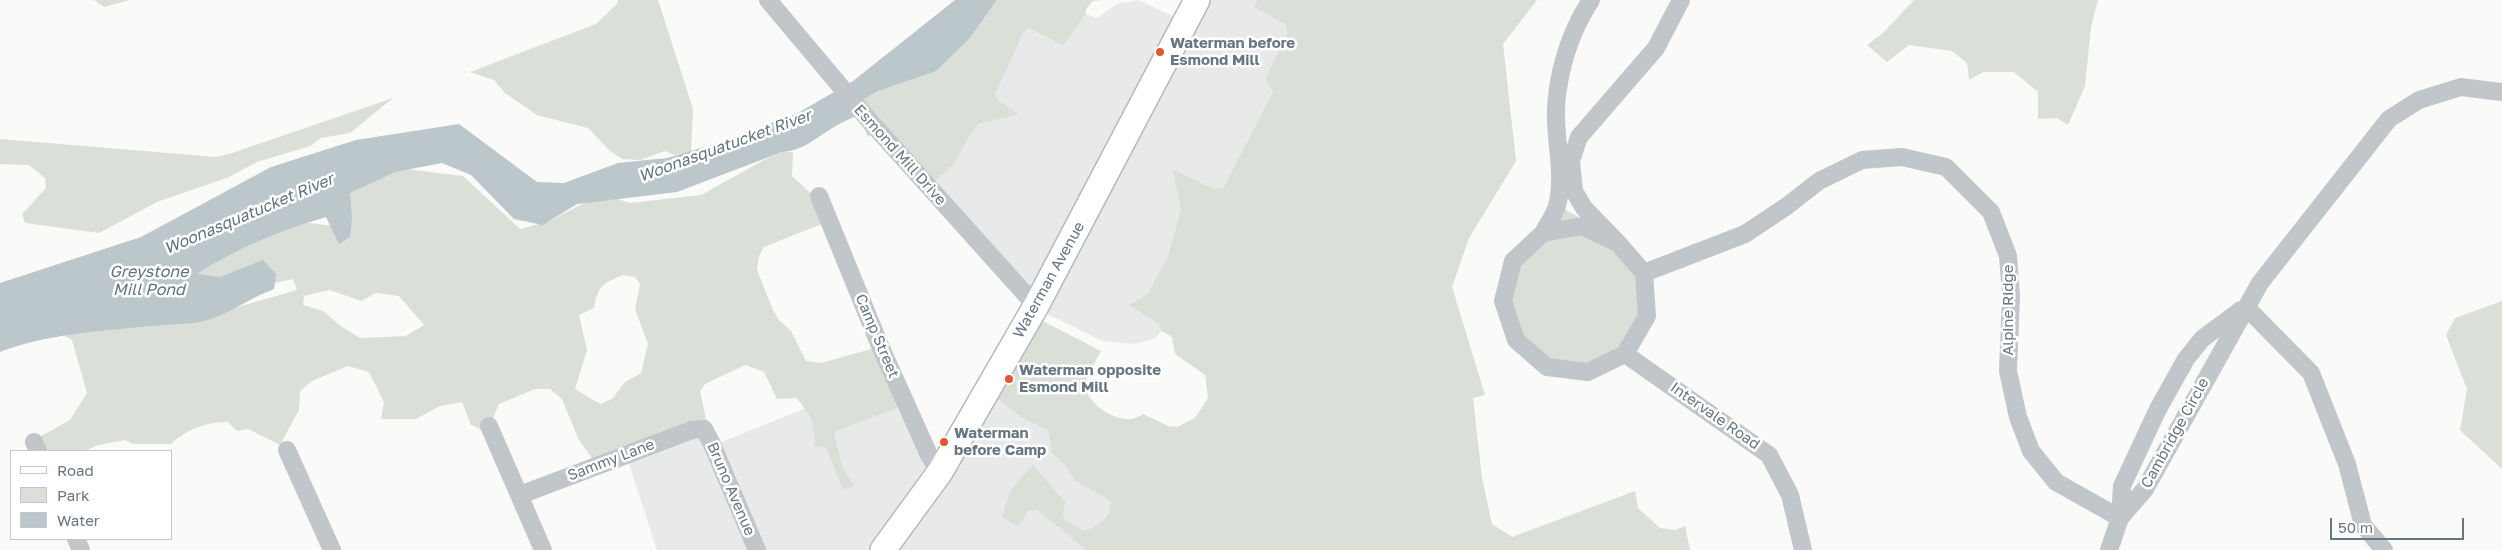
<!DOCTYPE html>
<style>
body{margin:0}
#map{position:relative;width:2502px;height:550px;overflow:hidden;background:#fafaf8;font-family:"Golos Text",sans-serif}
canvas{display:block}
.legend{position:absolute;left:10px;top:450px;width:162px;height:90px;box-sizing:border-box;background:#fff;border:1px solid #c2c8cd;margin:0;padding:6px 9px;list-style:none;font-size:15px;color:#667682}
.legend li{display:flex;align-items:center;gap:10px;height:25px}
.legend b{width:25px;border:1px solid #c2c8cd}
.scale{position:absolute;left:2330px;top:518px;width:134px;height:22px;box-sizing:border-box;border:2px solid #667682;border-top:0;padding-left:6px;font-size:15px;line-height:18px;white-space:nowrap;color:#667682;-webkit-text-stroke:4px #fff;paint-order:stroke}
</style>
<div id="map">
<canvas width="2502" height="550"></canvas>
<ul class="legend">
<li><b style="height:6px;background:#fff"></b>Road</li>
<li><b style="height:14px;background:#dadfd7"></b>Park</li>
<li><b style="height:14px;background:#bbc7cb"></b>Water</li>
</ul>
<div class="scale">50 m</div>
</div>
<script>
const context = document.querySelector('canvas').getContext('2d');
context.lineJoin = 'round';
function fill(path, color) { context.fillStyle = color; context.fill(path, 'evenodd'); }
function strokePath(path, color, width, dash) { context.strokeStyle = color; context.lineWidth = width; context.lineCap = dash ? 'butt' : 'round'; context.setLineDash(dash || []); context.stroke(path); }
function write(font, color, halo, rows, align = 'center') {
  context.font = font + ' "Golos Text",sans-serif'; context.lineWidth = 5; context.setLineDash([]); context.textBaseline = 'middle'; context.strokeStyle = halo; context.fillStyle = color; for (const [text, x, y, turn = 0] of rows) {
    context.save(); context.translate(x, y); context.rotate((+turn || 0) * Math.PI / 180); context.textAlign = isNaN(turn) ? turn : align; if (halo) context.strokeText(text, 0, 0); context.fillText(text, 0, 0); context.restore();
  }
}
fill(new Path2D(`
 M1138,0L1186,22L1200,0H1257L1254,7L1286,25L1287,33L1265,79L1273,92L1223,188L1214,189L1172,169L1181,209L1168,256L1148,294L1162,331L1154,339L1135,344L1102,341L1037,309L927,189L954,164L971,133L979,124L1018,114L999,101L995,94L1022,33L1029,28L1063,46L1086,14L1097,18L1117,4Z
 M995,397L1022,418L1048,430L1052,453L1065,465L1075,481L1111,500V508L1099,527L1085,531L1064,519L1063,511L1066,503L1029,510H1037L1086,550H657L627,458L698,432L714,445L806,408L815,432L814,446L826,448L843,490L853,486L843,468L834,432L898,408L930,470Z`), '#e8e9e9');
fill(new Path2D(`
 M94,0H130L104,7Z
 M618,0H658L693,109L691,153L674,155L665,151L640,160L622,159L610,151L588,128L537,115L505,93L494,80L470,72L596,24L617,4Z
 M997,0H1103L1093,1L1086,9V14L1063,46L1029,28L1023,33L995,94L999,101L1019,114L979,124L971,133L954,164L927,189L873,133L868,137L854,105L878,91L936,70L970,38Z
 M1257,0H1537L1503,44L1516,161L1469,238L1452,287L1485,395L1473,398L1482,478L1492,524L1512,537L1635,491L1638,508L1660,528L1675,530L1685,526L1690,550H1086L1037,510H1029L1018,526L1002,517L1011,489L1033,465L1066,503L1063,511L1064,519L1085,531C1099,526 1111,517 1111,501L1075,481L1065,465L1052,453L1048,430L1022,418L995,397L1033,316L1101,351C1096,361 1085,377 1086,388C1089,406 1116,421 1132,419C1135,418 1140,416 1143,414L1168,426L1177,427L1195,418L1208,398L1205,375L1175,354L1172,337L1162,331L1159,324L1129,305L1148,294L1168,256L1181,209L1172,169L1214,189L1223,188L1273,92L1265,79L1287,33L1286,25L1254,7Z
 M1914,0H2098L2091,27L2085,86L2068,125L2057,118L2038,119V92L2014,72H1983L1969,80L1967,63L1952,51L1909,45L1887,62L1867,45L1882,34Z
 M393,98L350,133L321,138L310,146L257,162L229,177L157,202L99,233L25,223L22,214L46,188L45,178L29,165L0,164V139L216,157L232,153Z
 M782,152H793L792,176L817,199L824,223L764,247L759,256L757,270L773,310L779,320L791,331L806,361L821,363L875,348L898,408L834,432L843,468L854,486L843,490L826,448L814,446C816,427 810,412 796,398L777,399L764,372L745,365L705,384L700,391L707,424L596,464L579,440L562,399L550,389H535L499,404L487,432L471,425L462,402L440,406L416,419H381L384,402L369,372L348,366L312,381L300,391L299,410L280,445L248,429L237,431L228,422C207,422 186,429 171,444H133L125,440L98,445L85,451H33L29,443L70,420L87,393L72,340L57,332L206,316L297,290L293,279L262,286L180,281L213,256L301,222L335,226L349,187L366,178L405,169L463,176L520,229L550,221L601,194L630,203L701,195L764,160ZM623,275L635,277L640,284L635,309L648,344L641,373L625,382L612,399L600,404L575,389L587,350L579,315L594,308C598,285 602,284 623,275ZM330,290L361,301L376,293L399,296L424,325L406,336L360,338L342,327L323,311L303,305L304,296Z
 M1558,206C1594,222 1624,254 1651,282L1622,357L1561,372L1505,322L1506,263Z
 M2502,301V469L2460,430L2467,389L2446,335L2455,318Z`), '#dadfd7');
fill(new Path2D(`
 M955,0H997L970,38L936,71L878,91L854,105L859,115C851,118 842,122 834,127C817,137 803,151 782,152L677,192L577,204L543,225L514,219L471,175L442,163L395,172L350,193L352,218L350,237L339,244L326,217C279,231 239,247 197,274L220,277L263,260L276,274L274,289C249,298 230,314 204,321C187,325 168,324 151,326C101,331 46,334 0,352V283L141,237L271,167L356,140L459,124L537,182L564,183L618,163L667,158L718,143L798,113L853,81Z`), '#bbc7cb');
const secondary = new Path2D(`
 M883,550L940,472L1036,306L1197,0`);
strokePath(secondary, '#b4babe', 28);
strokePath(new Path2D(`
 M768,0L868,119L1036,306
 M819,196L881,348L929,455L940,472
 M1543,233C1548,224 1556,213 1558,202C1565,168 1552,131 1557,96C1561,62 1572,29 1591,0
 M1618,243L1582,226L1543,233L1513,261L1503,301L1516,340L1547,367L1588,372L1625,354L1647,316L1644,273L1618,243L1584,208L1574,191L1571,161L1579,137L1656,48L1681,0
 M1644,273L1745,234L1787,206L1819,181L1862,160L1902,157L1946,167L1991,212L2008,256L2011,296L2008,371L2018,417L2031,451L2056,482L2120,518
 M2246,307L2311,373L2347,464L2363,525L2384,550
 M1625,354L1769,455L1790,495L1803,550
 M489,426L543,550
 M34,442L38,451
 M287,450L332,550
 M520,495L692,430L704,429L711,442L757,550
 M2120,518L2145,489L2260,283L2389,119L2419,100L2461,87L2502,92
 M76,539L81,550
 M2109,550L2120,518L2122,486L2158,409L2186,359L2202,339L2241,310`), '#c1c6ca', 18);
strokePath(secondary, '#fff', 25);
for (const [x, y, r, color] of [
 [1160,52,5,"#df5833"],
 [1009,379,5,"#df5833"],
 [944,442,5,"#df5833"]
]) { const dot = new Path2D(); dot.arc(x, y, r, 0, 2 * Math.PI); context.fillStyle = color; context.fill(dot); strokePath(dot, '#fff', 2); }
write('bold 15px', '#667682', '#fff', [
 ["Waterman before",1170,43],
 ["Esmond Mill",1170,60],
 ["Waterman opposite",1019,370],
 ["Esmond Mill",1019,387],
 ["Waterman",954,433],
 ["before Camp",954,450]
], 'left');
write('15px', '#667682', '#fff', [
 ["Esmond Mill Drive",900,155,48],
 ["Waterman Avenue",1049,280,-61],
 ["Alpine Ridge",2008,310,-90],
 ["Camp Street",877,336,67],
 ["Intervale Road",1715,416,35],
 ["Cambridge Circle",2175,433,-61],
 ["Sammy Lane",611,460,-21],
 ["Bruno Avenue",731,489,67]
]);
write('italic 16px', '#60757c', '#fff', [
 ["Woonasquatucket River",725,146,-20],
 ["Woonasquatucket River",249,214,-23],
 ["Greystone",149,272],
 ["Mill Pond",149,290]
]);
</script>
